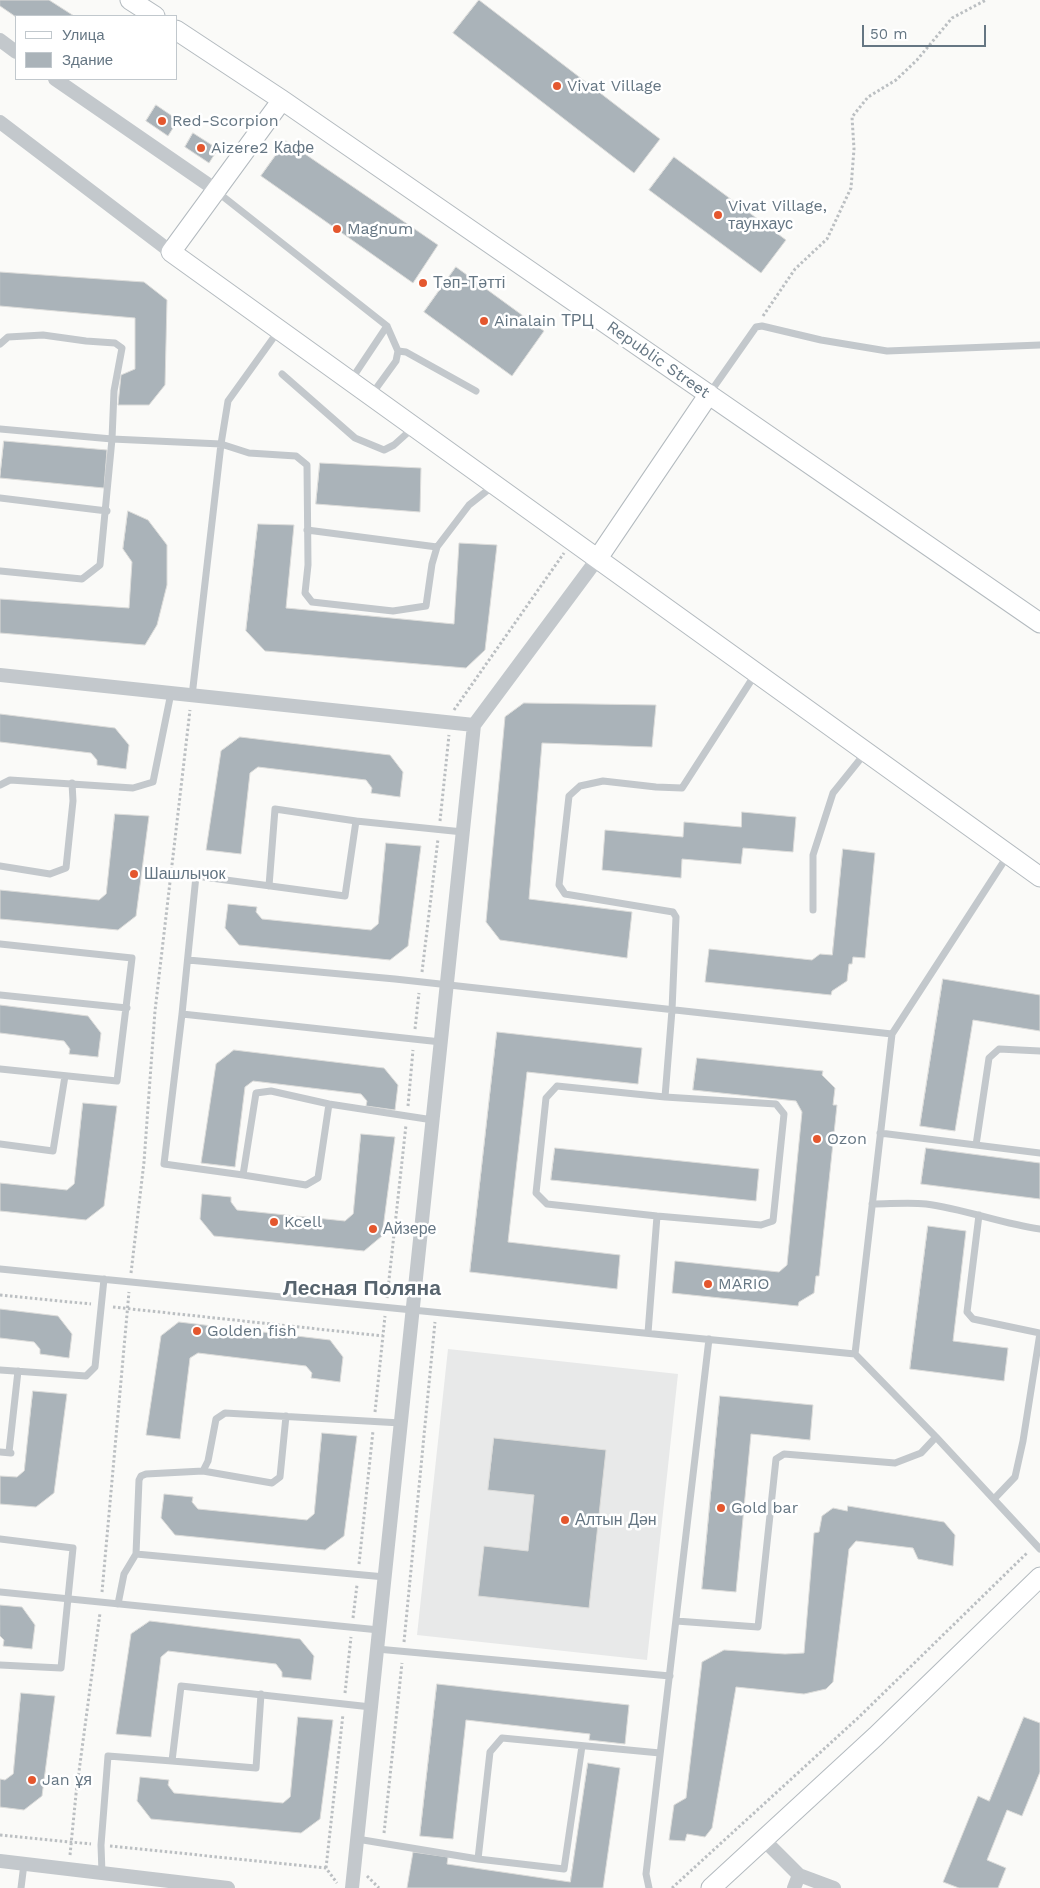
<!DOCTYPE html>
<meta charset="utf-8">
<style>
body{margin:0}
#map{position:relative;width:1040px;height:1888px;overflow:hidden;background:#fafaf8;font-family:"Work Sans",sans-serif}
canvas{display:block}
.legend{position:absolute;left:15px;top:15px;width:162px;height:65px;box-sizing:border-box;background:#fff;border:1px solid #c1c8cd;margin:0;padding:6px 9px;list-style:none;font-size:15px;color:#657683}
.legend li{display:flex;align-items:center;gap:10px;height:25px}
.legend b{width:25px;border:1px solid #c1c8cd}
.scale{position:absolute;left:862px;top:25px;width:124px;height:22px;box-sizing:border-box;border:2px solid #657683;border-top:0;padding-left:6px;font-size:15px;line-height:18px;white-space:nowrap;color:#657683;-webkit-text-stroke:4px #fff;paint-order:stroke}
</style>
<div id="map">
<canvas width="1040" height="1888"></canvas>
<ul class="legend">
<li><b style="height:6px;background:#fff"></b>Улица</li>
<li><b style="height:14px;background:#aab3b9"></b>Здание</li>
</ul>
<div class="scale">50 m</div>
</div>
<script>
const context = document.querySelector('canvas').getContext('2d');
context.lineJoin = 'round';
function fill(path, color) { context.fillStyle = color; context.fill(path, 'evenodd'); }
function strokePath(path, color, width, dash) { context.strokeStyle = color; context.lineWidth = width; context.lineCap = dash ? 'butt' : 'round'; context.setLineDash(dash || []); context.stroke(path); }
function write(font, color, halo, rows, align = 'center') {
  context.font = font + ' "Work Sans",sans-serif'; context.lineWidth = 5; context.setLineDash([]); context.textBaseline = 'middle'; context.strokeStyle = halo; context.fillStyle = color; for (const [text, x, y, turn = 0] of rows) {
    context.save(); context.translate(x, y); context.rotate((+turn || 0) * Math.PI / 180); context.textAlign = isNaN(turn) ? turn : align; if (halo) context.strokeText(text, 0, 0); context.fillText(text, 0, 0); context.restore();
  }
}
fill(new Path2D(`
 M448,1349L678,1374L647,1660L417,1635Z`), '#e8e9e9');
const building = new Path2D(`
 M0,0H49L74,16L16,17L0,6Z
 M479,0L660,139L634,173L453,33Z
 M156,105L178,120L168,136L146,121Z
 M193,133L218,149L209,163L185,147Z
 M286,141L438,245L413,283L261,176Z
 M674,157L786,240L761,273L649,190Z
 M456,267L544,331L512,376L424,312Z
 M0,272L144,282L167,300L165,385L149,405H118L121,375L135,369V318L0,306Z
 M4,441L107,450L104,488L0,478Z
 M320,463L421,468L420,512L316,504Z
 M128,511L148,520L167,545V585L157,625L145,645L0,633V599L129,608L132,562L123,549Z
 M258,524L294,525L286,608L454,624L459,543L497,545L485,650L466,668L265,651L246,631Z
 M524,703L656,705L652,747L542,743L529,899L632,912L627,958L500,940L486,922L505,717Z
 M0,714L115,728L129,745L126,769L97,765V760L91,753L0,742Z
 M240,737L390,755L403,772L400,797L371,793L372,788L366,780L258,767L250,773L241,854L206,850L221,751Z
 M742,812L796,817L793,852L743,848L741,864L682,859L681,878L602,870L605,830L683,837L684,822L741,827Z
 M115,814L149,816L136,916L118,930L0,919V890L99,900L106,894Z
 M386,843L421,846L408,946L390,960L239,945L225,928L228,904L257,907L256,912L262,919L371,930L378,924Z
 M843,849L875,853L865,958L853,957L852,964H849L847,981L832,991L831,995L705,982L709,949L812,960L820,954L832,955Z
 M943,979L1040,995V1031L973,1020L955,1131L920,1126Z
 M0,1005L88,1016L101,1033L98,1057L69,1054L70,1049L64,1041L0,1033Z
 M497,1032L642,1048L638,1084L527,1072L508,1242L620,1255L617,1289L470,1272Z
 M234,1050L384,1068L398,1085L395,1110L366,1106L367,1101L361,1094L253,1081L245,1087L235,1167L201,1163L216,1064Z
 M697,1058L823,1071L822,1075L835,1088L833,1105H837L819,1276H816L814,1293L799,1302L798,1306L672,1293L675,1261L779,1272L787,1265L802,1112L796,1101L693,1090Z
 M83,1103L117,1106L104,1206L86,1220L0,1211V1183L67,1190L74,1184Z
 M361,1134L395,1137L382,1236L364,1251L214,1236L200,1219L202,1194L231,1197V1202L237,1210L345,1221L353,1214Z
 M555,1148L759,1169L756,1201L551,1180Z
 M926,1148L1040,1163V1199L921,1184Z
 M928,1226L966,1231L953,1341L1008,1348L1004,1381L910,1369Z
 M0,1309L58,1316L72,1334L69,1358L40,1354V1349L34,1342L0,1338Z
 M179,1322L330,1340L343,1357L340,1382L311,1378L312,1373L306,1366L198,1353L190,1358L180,1439L146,1435L161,1336Z
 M33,1391L67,1394L54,1493L36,1507L0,1504V1476L17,1477L24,1471Z
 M720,1396L813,1405L810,1440L751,1434L736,1592L702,1589Z
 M322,1433L357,1436L344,1536L325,1550L175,1535L161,1518L164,1494L193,1497L192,1502L198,1509L307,1520L314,1514Z
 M494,1438L606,1450L589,1608L478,1596L484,1546L528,1551L534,1495L488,1490Z
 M848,1506L944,1522L955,1535L953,1566L918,1559L913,1548L856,1541L849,1549L833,1682L826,1689L804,1694L736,1687L712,1828L705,1837L687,1834L685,1841L669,1840L674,1805L686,1798L702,1662L724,1650L785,1654L804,1653L814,1533L819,1532L822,1516L833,1508L847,1511Z
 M0,1605L22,1607L35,1625L32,1649L3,1646L4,1640L0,1636Z
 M150,1621L300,1639L314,1656L311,1680L282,1677V1672L276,1664L168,1651L161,1657L151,1737L116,1734L131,1634Z
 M437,1684L629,1705L625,1744L589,1740L590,1734L466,1720L453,1839L420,1836Z
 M21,1693L55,1696L42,1796L24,1810L0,1807V1779L5,1780L13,1774Z
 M298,1717L333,1720L320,1819L301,1833L151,1819L137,1801L140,1777L169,1780L168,1785L174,1793L283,1803L290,1797Z
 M1024,1717L1040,1723V1772L1022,1816L1007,1810L987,1860L1006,1868L998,1888H959L943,1882L978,1796L989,1801Z
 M588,1763L620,1768L603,1888H407L413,1852L448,1857L447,1864L570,1882Z`);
fill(building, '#aab3b9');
strokePath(building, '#dcdcda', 1);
const secondary = new Path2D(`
 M130,0L155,16
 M176,30L282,100L1040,623
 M282,100L171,252L1040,877
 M598,558L709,394
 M711,1888L876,1736L1040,1577`);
strokePath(secondary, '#b3babf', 21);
strokePath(new Path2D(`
 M763,316L795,269L827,239L851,188L854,149L852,117L868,97L896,80L917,60L952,18L986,0
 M454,710L564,553
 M440,821L449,735
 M422,972L438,839
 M415,1029L419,993
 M408,1106L413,1050
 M131,1273L144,1162L155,1011L190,710
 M0,1295L91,1304
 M387,1298L406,1125
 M113,1307L383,1336
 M375,1412L385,1316
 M359,1564L373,1431
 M102,1592L129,1292
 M353,1618L357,1585
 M404,1642L435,1322
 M345,1693L351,1637
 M384,1833L402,1663
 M0,1835L91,1844
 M110,1846L326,1868L337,1883
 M70,1855L76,1794L100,1613
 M326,1868L343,1714
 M367,1876L379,1888
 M672,1888L859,1717L1028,1552`), '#bbbfc2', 3, [2.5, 2.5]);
strokePath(new Path2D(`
 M216,191L387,326L398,351L396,361L372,394
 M279,330L228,401L221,444L249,453L296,456L307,465L308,565L305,593L312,602L393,611L426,606L432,564L437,547L469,505L493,486
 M0,344L8,337L43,335L86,341L115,343L122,348L114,391L112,439L100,565L82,579L0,571
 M398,351L406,352L476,391
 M282,374L355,438L384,450L394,445L414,427
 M351,380L387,326
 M709,394L756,327L762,326L821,340L887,351L1040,345
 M0,429L112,439L221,444L192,696
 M0,498L107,511
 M307,530L437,547
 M0,785L10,780L133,788L153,782L171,693
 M356,821L463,832
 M0,866L50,874L66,868L73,801L72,783
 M269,886L275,809L356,821L345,896L196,876L182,1014L164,1164L243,1175L256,1093L271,1091L329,1104L433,1120
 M813,910V855L833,793L866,752
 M0,944L132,958L117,1081L0,1069
 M188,960L395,979L892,1034L1008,855
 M0,995L127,1008
 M182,1014L441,1042
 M892,1034L855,1354L936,1437L1040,1549
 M557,1086L665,1097L776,1104L784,1114L773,1221L761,1225L657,1216L547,1204L536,1193L546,1098Z
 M665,1097L672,1010L676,917L673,912L565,894L559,885L569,796L580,786L603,781L656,787L682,788L756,673
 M880,1133L1040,1153
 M0,1144L53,1151L65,1076
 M976,1145L989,1058L999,1049L1040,1051
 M243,1175L306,1185L318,1178L329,1104
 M872,1204C890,1204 909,1202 926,1204C965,1209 1002,1224 1040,1229
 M979,1215L967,1312L973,1319L1040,1333
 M0,1269L855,1354
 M648,1333L657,1216
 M0,1370L86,1376L95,1367L104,1279
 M0,1452L11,1453L9,1452L18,1371
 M203,1471L272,1483L280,1477L286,1416
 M994,1499L1015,1477L1023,1441L1040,1333
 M0,1539L73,1548L61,1668L0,1665
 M385,1577L136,1554L139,1480L141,1476L146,1474L203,1471L208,1461L216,1419L225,1413L401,1423
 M0,1592L379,1630
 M118,1604L124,1574L136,1554
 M676,1621L758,1627L776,1459L784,1454L895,1463L921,1453L936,1437
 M377,1649L670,1676
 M172,1761L256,1768L261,1694
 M357,1839L478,1859L490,1752L502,1738L660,1753
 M478,1859L564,1869L582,1746
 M102,1873L101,1845L108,1756L172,1761L181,1686L371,1707
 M21,1888L24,1864
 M649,1888L646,1874L709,1339`), '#c3c8cc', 7);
strokePath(new Path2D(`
 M0,40L16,52
 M55,79L216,190
 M0,122L171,252
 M0,675L474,725
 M764,1840L799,1875L794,1888
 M0,1861L228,1888
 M799,1875L834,1888
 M352,1888L474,725L598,558`), '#c3c8cc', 14);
strokePath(secondary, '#fff', 19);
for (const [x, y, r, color] of [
 [557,86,5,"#e4572e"],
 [162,121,5,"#e4572e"],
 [201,148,5,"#e4572e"],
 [718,215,5,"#e4572e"],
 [337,229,5,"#e4572e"],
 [423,283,5,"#e4572e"],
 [484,321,5,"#e4572e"],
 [134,874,5,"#e4572e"],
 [817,1139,5,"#e4572e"],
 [274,1222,5,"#e4572e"],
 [373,1229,5,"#e4572e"],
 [708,1284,5,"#e4572e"],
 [197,1331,5,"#e4572e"],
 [721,1508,5,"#e4572e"],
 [565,1520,5,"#e4572e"],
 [32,1780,5,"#e4572e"]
]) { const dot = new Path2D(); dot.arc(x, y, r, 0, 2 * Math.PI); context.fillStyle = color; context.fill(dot); strokePath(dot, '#fff', 2); }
write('16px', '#657683', '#fff', [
 ["Vivat Village",567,86],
 ["Red-Scorpion",172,121],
 ["Aizere2 Кафе",211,148],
 ["Vivat Village,",728,206],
 ["таунхаус",728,224],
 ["Magnum",347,229],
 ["Тәп-Тәтті",433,283],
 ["Ainalain ТРЦ",494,321],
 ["Шашлычок",144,874],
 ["Ozon",827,1139],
 ["Kcell",284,1222],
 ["Айзере",383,1229],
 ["MARIO",718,1284],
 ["Golden fish",207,1331],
 ["Gold bar",731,1508],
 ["Алтын Дән",575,1520],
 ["Jan ұя",42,1780]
], 'left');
write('16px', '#657683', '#fff', [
 ["Republic Street",658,360,35]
]);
write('bold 21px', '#57646e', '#fff', [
 ["Лесная Поляна",362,1289]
]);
</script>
